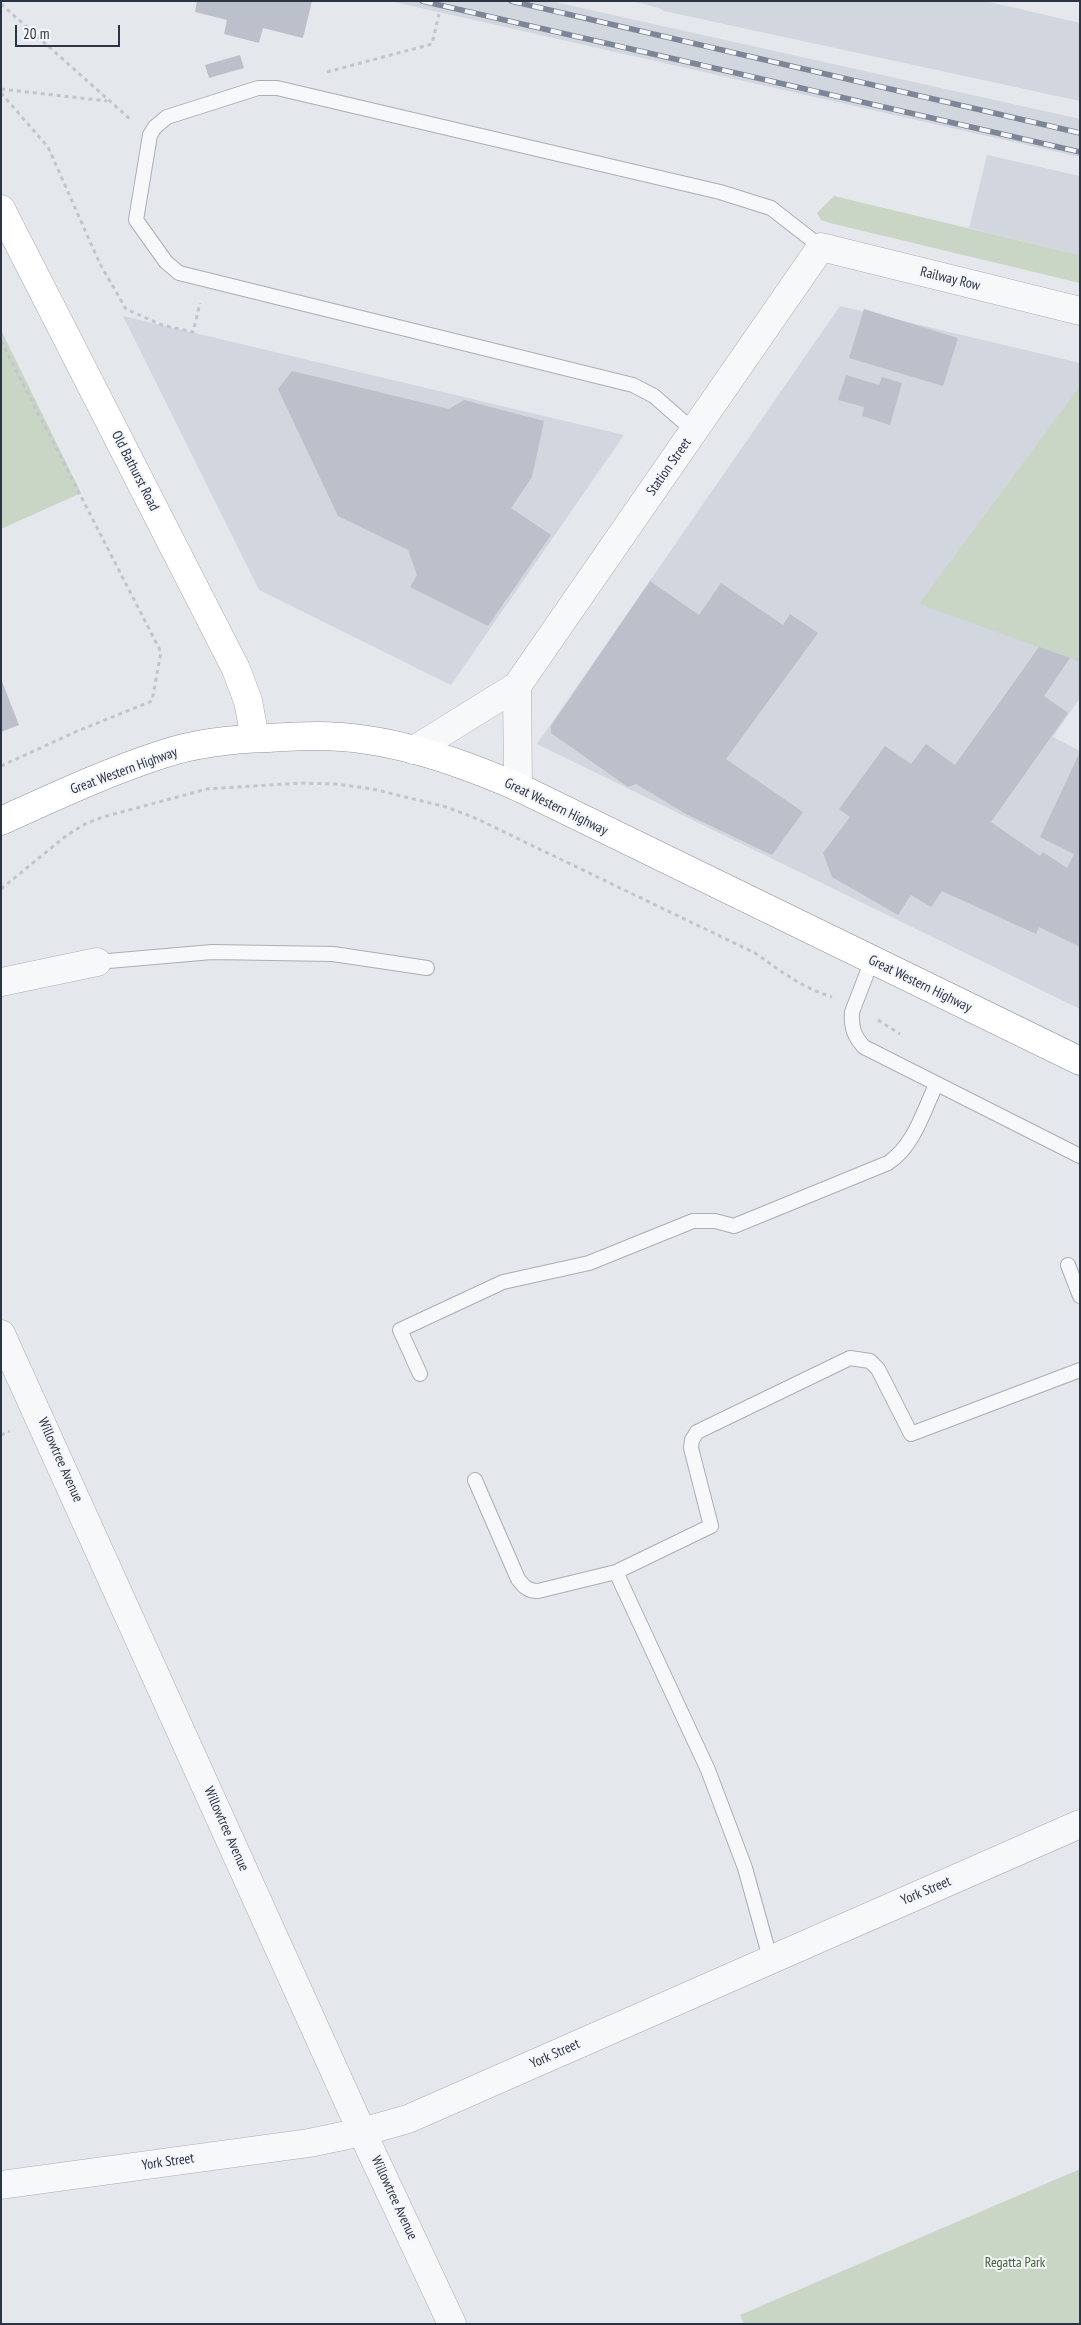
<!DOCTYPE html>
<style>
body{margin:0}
#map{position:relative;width:1081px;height:2325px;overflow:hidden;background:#e4e7ec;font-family:"PT Sans Narrow",sans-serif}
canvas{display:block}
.frame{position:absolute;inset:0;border:2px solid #2b3445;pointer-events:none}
.scale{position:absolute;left:15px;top:25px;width:105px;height:22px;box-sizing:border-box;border:2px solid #2b3445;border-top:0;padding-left:6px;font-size:15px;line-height:18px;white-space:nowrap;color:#2b3445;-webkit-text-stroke:4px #f4f6f9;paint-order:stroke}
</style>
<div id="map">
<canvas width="1081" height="2325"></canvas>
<div class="frame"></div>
<div class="scale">20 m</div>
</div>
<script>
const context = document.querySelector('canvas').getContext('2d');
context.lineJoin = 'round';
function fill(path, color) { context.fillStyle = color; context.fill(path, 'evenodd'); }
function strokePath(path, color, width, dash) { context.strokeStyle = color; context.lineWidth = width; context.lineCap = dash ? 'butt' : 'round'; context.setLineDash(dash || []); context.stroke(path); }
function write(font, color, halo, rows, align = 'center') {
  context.font = font + ' "PT Sans Narrow",sans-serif'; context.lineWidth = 4; context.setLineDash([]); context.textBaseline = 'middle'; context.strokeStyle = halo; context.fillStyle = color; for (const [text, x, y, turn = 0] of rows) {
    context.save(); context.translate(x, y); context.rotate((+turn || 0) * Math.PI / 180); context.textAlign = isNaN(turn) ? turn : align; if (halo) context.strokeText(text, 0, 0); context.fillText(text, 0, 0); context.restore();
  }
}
fill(new Path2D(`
 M390,1H550L1080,119V157Z
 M632,1H985L1080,23V101L664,11L659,8Z
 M987,155L1080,176V255L969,228Z
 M840,306L1080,363V698L1053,737L1080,751V1009L537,744Z
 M123,316L624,435L451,685L259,590Z`), '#d2d6de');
fill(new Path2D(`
 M834,196L1080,255V283L830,223L821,220L817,213Z
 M1,330L81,493L1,529Z
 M1080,386V662L919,604Z
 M1080,2169V2324H744L740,2315Z`), '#c9d6c5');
fill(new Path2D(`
 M197,1H312L303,38L263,28L259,43L224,34L227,20L195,12Z
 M240,55L244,68L209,78L205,65Z
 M864,309L958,338L943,386L849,358Z
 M292,371L449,409L464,400L544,421L532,477L511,508L551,535L488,626L410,587L417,575L408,550L338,516L278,389Z
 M846,375L879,385L882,377L902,383L890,425L862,416L864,407L838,400Z
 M650,581L699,615L721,583L783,625L790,614L818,633L726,759L803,812L772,855L686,814L636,784L628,787L551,733V726Z
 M1039,647L1070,658L1044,696L1068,713L991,822L1040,856L1043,852L1067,868L1074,854L1040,837L1080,752V947L1039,927L1036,934L942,891L931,907L911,895L898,915L832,877L823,853L850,817L839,809L885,746L911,764L926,744L955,765Z
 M1,679L19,725L1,732Z`), '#bbc0ca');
const lane = new Path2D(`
 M694,431L654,396L633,385L179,273L166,262L136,220L150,135L155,127L167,117L258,88H277L720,192L771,208L821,247
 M872,960L852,1012C851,1028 854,1036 864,1047L1080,1156
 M97,962L212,952L333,954L427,968
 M1068,1265L1080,1296
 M420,1374L400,1330L503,1282L589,1263L693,1221H715L734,1226L888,1163C914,1146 923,1112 936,1085
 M475,1480L518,1579C524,1587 528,1591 538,1591L616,1572
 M770,1958L745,1868L708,1770L616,1572L711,1526L691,1448L692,1440L697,1432L850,1358L870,1361L878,1369L911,1434L1080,1370`);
const street = new Path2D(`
 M517,686L518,787
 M414,750L517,686L821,247L1080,311
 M1,982L97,962
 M1,1334L362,2132L452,2324
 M1,2185L309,2143L362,2132L408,2119L1080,1824`);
const secondary = new Path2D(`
 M1,209L236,669L248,701L255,738`);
const highway = new Path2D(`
 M1,821C54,797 107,772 163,754C196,743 233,739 268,738C284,737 301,736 317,736C387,736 455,760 518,787L1080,1061`);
strokePath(lane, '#a9aeb7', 16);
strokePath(street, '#a9aeb7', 29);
strokePath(secondary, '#a9aeb7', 29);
strokePath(highway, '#8b94a3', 29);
strokePath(new Path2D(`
 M1,4L130,119
 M327,72L432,44L439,14
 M1,89L107,101
 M1,93L48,147L100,264L126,309L162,325L193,332L200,303
 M1,341L161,652L152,701L73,733L1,766
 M1,889L67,835L87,823L103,817L207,789L300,783L335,784L373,789L446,807L473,817L755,953C782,972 801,987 832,997
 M878,1020L900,1034
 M1,1435L10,1431`), '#c2c5cb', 3, [4, 4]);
strokePath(lane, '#f7f8fa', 14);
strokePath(street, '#f7f8fa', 28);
strokePath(secondary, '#fff', 28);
strokePath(highway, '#fff', 28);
const rail = new Path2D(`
 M422,1L1080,152
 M511,1L1080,133`);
strokePath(rail, '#7d8696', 5.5);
strokePath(rail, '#f4f6f9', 4, [11]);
write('14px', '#2b3445', '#f4f6f9', [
 ["Railway Row",950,279,14],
 ["Station Street",669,467,-55],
 ["Old Bathurst Road",135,471,63],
 ["Great Western Highway",124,771,-20],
 ["Great Western Highway",556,807,26],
 ["Great Western Highway",920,984,26],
 ["Willowtree Avenue",60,1460,66],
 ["Willowtree Avenue",226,1829,66],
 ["York Street",926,1891,-23],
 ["York Street",555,2054,-24],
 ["York Street",168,2162,-8],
 ["Willowtree Avenue",394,2198,65]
]);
write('14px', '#3f6138', '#f4f6f9', [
 ["Regatta Park",1015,2263]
]);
</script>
